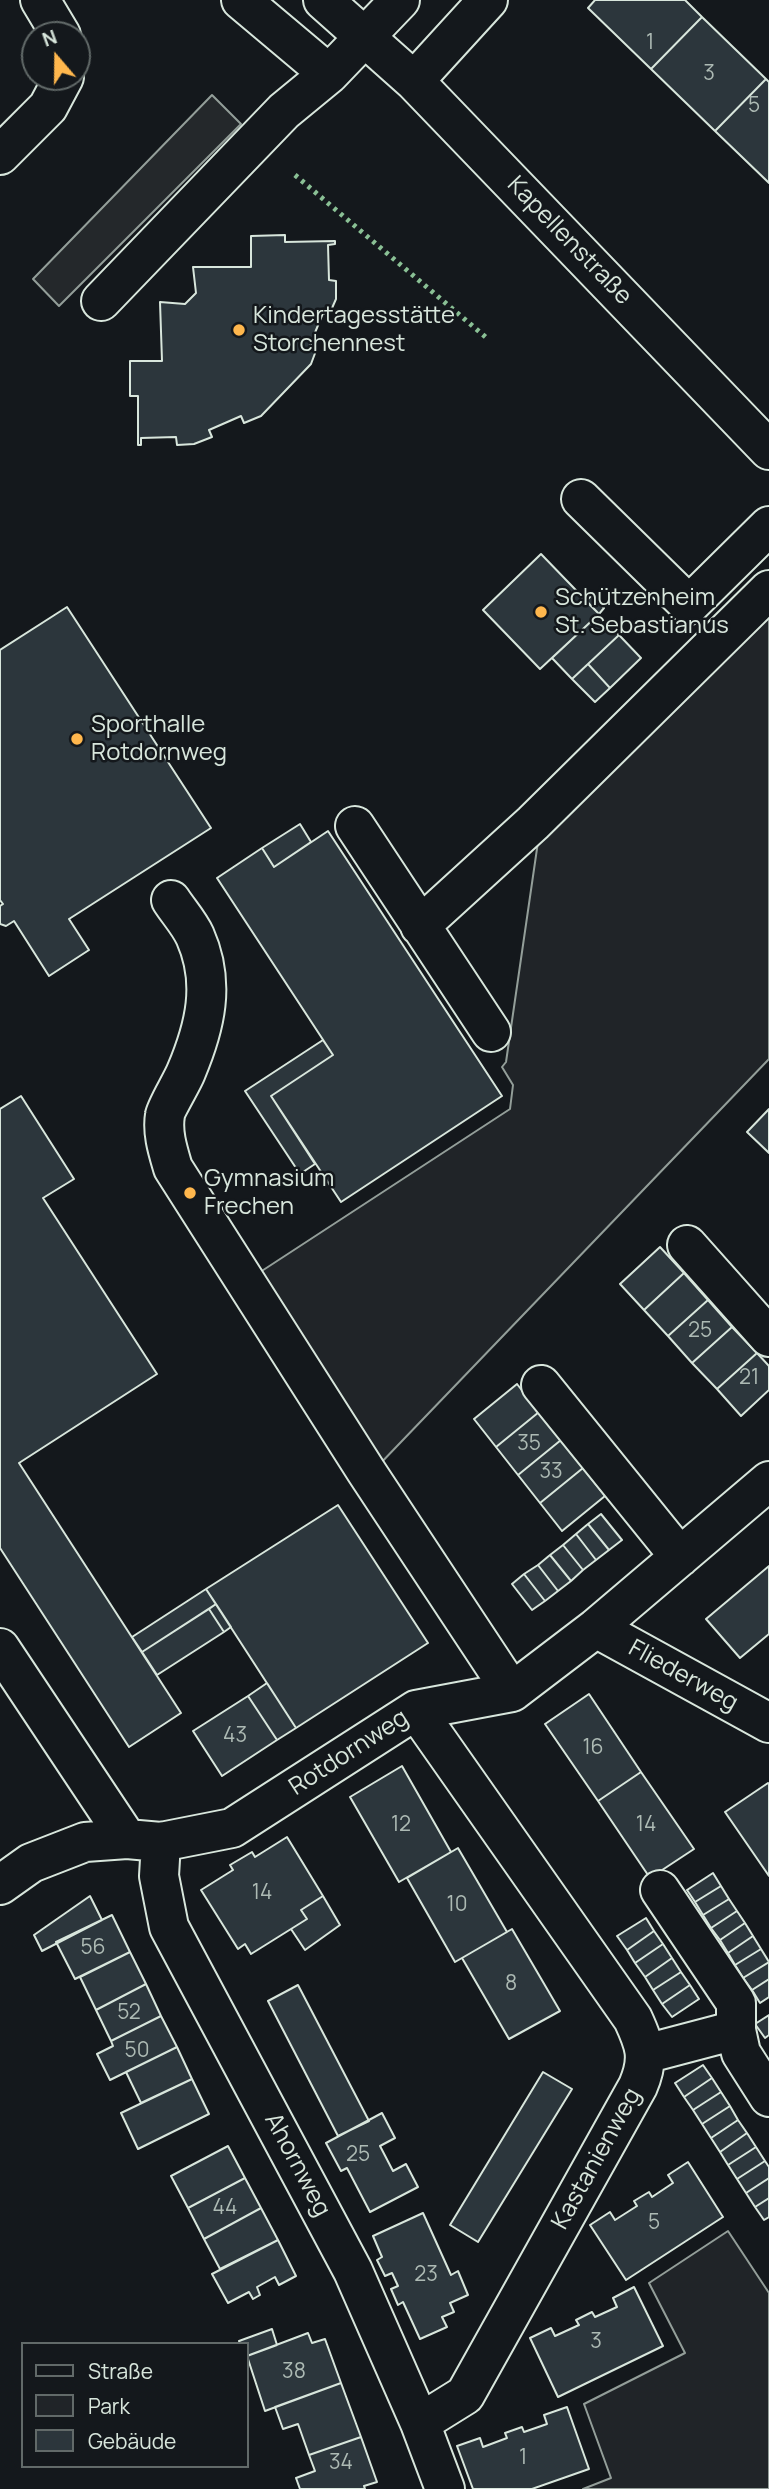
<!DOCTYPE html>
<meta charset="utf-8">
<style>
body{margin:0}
#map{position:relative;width:769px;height:2489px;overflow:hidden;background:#14181c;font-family:Manrope,sans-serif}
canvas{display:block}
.legend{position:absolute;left:21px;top:2342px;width:228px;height:126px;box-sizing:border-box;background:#14181c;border:2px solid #626a69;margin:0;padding:9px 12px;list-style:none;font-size:21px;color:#d8e6dc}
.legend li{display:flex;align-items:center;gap:14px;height:35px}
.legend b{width:35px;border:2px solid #626a69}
.north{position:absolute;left:21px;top:21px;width:70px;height:70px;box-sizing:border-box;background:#14181c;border:2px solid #626a69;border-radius:50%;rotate:340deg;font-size:19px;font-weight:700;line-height:28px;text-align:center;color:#d8e6dc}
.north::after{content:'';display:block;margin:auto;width:24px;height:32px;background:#ffb74d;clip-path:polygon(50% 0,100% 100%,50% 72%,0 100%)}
</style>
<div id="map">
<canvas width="769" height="2489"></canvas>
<ul class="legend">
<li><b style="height:9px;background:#14181c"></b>Straße</li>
<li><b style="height:19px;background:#202428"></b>Park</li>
<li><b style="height:19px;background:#2c363c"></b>Gebäude</li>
</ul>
<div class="north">N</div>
</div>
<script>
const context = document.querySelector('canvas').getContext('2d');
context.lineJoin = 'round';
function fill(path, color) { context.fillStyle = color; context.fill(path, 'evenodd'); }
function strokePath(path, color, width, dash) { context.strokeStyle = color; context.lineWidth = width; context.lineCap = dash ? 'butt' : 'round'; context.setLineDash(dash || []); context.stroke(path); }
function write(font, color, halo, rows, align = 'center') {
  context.font = font + ' Manrope,sans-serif'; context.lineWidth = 5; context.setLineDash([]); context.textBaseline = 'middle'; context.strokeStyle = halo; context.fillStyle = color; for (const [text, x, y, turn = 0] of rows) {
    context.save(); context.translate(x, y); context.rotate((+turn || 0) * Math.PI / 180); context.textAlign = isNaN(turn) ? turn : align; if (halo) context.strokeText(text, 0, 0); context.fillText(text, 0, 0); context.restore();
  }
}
const green = new Path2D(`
 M769,604V1059L376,1468L251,1278L510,1109L513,1085L502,1067L506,1062L540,828L636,748L686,699L687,682Z
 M728,2231L769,2293V2489H583L611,2478L584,2404L685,2353L649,2283Z`);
fill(green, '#202428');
strokePath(green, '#939e99', 2);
const parking = new Path2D(`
 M212,95L241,124L59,306L33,279Z`);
fill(parking, '#24282b');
strokePath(parking, '#939e99', 2);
const building = new Path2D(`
 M595,0H685L702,17L651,69L588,8Z
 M702,17L766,79L715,131L651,69Z
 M766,79L769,82V183L715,131Z
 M285,235V242L335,241V244L328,245L329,280L336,281V299L329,315L323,313L310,345L317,348L311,364L261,416L244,423L241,416L209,430L212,437L194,444L177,445L176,437L141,438V445H138V396H130V361H162L160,302L185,304L196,293L193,267H251V236Z
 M541,554L599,614L540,669L483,610Z
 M592,595L604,608L599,614L586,601Z
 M67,607L211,828L69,919L89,950L49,976L14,921L6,926L0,924V906L3,904L0,900V650Z
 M599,614L619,635L572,679L552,658Z
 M619,635L641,658L610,688L588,664Z
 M588,664L610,688L595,702L572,679Z
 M300,824L311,842L274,867L262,848Z
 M328,831L502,1096L341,1202L271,1096L333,1055L217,878L262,848L274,867Z
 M323,1040L333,1055L271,1096L315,1164L300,1174L245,1091Z
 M21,1096L74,1179L43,1198L157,1374L19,1463L181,1713L129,1747L0,1548V1109Z
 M769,1109V1153L747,1132Z
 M660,1247L684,1273L644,1310L620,1284Z
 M684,1273L708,1300L668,1336L644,1310Z
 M708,1300L732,1327L692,1363L668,1336Z
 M732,1327L757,1353L717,1389L692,1363Z
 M757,1353L769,1366V1390L741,1416L717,1389Z
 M517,1384L539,1412L496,1447L474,1419Z
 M539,1412L561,1440L518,1475L496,1447Z
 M561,1440L583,1468L540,1503L518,1475Z
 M583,1468L605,1496L562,1531L540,1503Z
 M338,1505L428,1643L296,1728L206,1589Z
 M601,1514L622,1540L609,1550L588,1524Z
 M588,1524L609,1550L596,1560L576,1534Z
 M576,1534L596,1560L583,1570L563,1545Z
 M563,1545L583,1570L571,1581L550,1555Z
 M550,1555L571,1581L558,1591L538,1565Z
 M538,1565L558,1591L545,1601L524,1574Z
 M769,1566V1634L740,1658L706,1619Z
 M524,1574L545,1601L532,1610L512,1584Z
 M206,1589L216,1604L142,1652L132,1637Z
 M216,1604L231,1627L224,1632L209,1609Z
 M209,1609L224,1632L157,1675L142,1652Z
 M267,1683L296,1728L277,1740L248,1696Z
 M589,1694L641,1772L598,1801L545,1724Z
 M248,1696L277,1740L222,1776L193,1731Z
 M402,1766L451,1852L399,1882L350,1797Z
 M641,1772L694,1849L650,1878L598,1801Z
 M768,1783L769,1784V1876L725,1812Z
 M287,1837L323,1896L301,1910L307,1919L251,1954L245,1944L238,1949L201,1890L233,1870L230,1865L252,1852L255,1857Z
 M458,1848L507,1932L455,1962L407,1878Z
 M713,1873L721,1886L695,1902L687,1890Z
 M721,1886L729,1899L703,1915L695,1902Z
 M90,1896L102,1920L42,1951L34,1935Z
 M323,1896L340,1925L305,1950L291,1929L307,1919L301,1910Z
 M729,1899L737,1911L711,1928L703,1915Z
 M737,1911L745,1923L720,1940L711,1928Z
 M112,1915L130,1952L75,1979L56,1942Z
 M646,1918L654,1931L627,1950L617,1936Z
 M745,1923L753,1936L728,1953L720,1940Z
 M512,1929L560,2011L509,2039L462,1958Z
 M654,1931L663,1944L635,1963L627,1950Z
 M753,1936L761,1949L735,1965L728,1953Z
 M663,1944L672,1958L645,1977L635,1963Z
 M761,1949L769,1962L743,1978L735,1965Z
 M130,1952L146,1984L96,2010L80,1977Z
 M672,1958L681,1972L653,1990L645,1977Z
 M769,1962V1979L752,1990L743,1978Z
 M681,1972L690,1985L662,2004L653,1990Z
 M769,1979V1997L760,2003L752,1990Z
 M146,1984L161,2016L111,2041L96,2010Z
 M298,1985L369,2121L338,2136L268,2001Z
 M690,1985L699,1999L672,2017L662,2004Z
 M769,2015V2035L765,2038L755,2024Z
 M161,2016L177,2047L110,2080L97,2054L113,2046L111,2041Z
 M177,2047L192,2079L141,2103L126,2072Z
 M703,2065L712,2078L684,2097L675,2083Z
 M543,2072L572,2089L478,2242L450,2225Z
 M712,2078L721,2092L693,2110L684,2097Z
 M192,2079L209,2114L138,2149L121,2113Z
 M721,2092L730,2106L702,2124L693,2110Z
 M730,2106L738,2120L711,2138L702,2124Z
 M382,2113L395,2138L380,2146L393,2171L406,2164L418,2187L370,2212L347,2168L341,2171L326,2143Z
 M738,2120L747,2133L720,2152L711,2138Z
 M747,2133L756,2147L728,2165L720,2152Z
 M228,2146L245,2178L188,2208L171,2176Z
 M756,2147L765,2161L737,2179L728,2165Z
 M765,2161L769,2167V2178L746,2193L737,2179Z
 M688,2162L723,2217L626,2280L590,2225L610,2212L615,2220L637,2206L634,2201L649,2192L652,2197L673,2183L668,2175Z
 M245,2178L261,2208L204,2239L188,2208Z
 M769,2178V2198L755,2207L746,2193Z
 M769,2198V2217L764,2220L755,2207Z
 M261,2208L278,2240L220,2269L204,2239Z
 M423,2213L451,2275L458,2271L468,2295L450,2303L454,2312L442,2317L447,2327L420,2339L403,2302L398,2305L391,2289L398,2286L392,2273L385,2276L377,2260L382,2257L373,2236Z
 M278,2240L296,2276L279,2285L275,2277L257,2287L260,2295L253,2299L249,2292L228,2303L212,2274Z
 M634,2287L663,2346L558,2397L530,2338L551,2328L555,2336L579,2325L576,2320L592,2312L595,2317L617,2307L613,2298Z
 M272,2329L277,2345L247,2356V2344H240L239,2341Z
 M308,2333L312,2343L325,2339L341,2383L265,2411L247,2356Z
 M341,2383L361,2437L309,2455L298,2424L283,2429L275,2407Z
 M567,2407L589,2469L532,2489H473L457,2446L480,2438L483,2447L507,2438L505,2433L522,2427L524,2432L547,2424L544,2415Z
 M361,2437L377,2482L364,2486L365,2489H300L296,2478L315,2471L309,2455Z`);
fill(building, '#2c363c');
strokePath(building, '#d8e6dc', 2);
const minor = new Path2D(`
 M40,0L61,35
 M241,0L329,74
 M323,0L414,81L769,450
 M414,81L488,0
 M0,155L48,107L64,77
 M101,301L284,111L329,74L400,0
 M581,499L689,605L769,526
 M355,826L491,1032
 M171,900C178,911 189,923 195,936C216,983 205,1027 186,1072C182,1082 166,1108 165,1115C162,1133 168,1151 173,1168L366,1471L512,1692
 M420,926L533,823L769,590
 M687,1245L769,1337
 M541,1385L680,1557
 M596,1628L769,1723
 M0,1648L127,1839
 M416,1710L633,2019C645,2045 650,2058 638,2086L465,2395L420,2423
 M161,1842L159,1876L169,1927L353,2271L420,2423L445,2489
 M0,1885L31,1863L85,1842L127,1839L161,1842L232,1828L416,1710L512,1692L596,1628L769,1481
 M660,1890L736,2003V2030L741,2053L769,2097
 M645,2054L736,2030`);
strokePath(minor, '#d8e6dc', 42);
strokePath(minor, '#14181c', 38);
strokePath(new Path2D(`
 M295,175L489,340`), '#8ac095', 5, [3.5, 5]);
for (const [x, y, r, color] of [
 [239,330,7,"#ffb74d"],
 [541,612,7,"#ffb74d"],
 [77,739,7,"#ffb74d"],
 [190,1193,7,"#ffb74d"]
]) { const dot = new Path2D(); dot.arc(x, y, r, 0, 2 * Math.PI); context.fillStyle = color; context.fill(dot); strokePath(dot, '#14181c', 2.5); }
write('21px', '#adbab4', null, [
 ["1",650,43],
 ["3",709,74],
 ["5",754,106],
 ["25",700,1331],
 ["21",749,1378],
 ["35",529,1444],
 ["33",551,1472],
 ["43",235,1736],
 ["16",593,1748],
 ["12",401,1825],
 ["14",646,1825],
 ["14",262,1893],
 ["10",457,1905],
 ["56",93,1948],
 ["8",511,1984],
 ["52",129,2013],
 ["50",137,2051],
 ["25",358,2155],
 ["44",225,2208],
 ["5",654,2223],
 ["23",426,2275],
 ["3",596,2342],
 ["38",294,2372],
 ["1",523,2458],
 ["34",341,2463]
]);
write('24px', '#d8e6dc', '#14181c', [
 ["Kapellenstraße",569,241,46],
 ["Fliederweg",683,1676,29],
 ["Rotdornweg",349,1753,-33],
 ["Kastanienweg",597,2159,-61],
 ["Ahornweg",297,2165,62]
]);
write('24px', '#d8e6dc', '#14181c', [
 ["Kindertagesstätte",253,316],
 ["Storchennest",253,344],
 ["Schützenheim",555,598],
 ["St. Sebastianus",555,626],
 ["Sporthalle",91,725],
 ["Rotdornweg",91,753],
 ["Gymnasium",204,1179],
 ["Frechen",204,1207]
], 'left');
</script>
